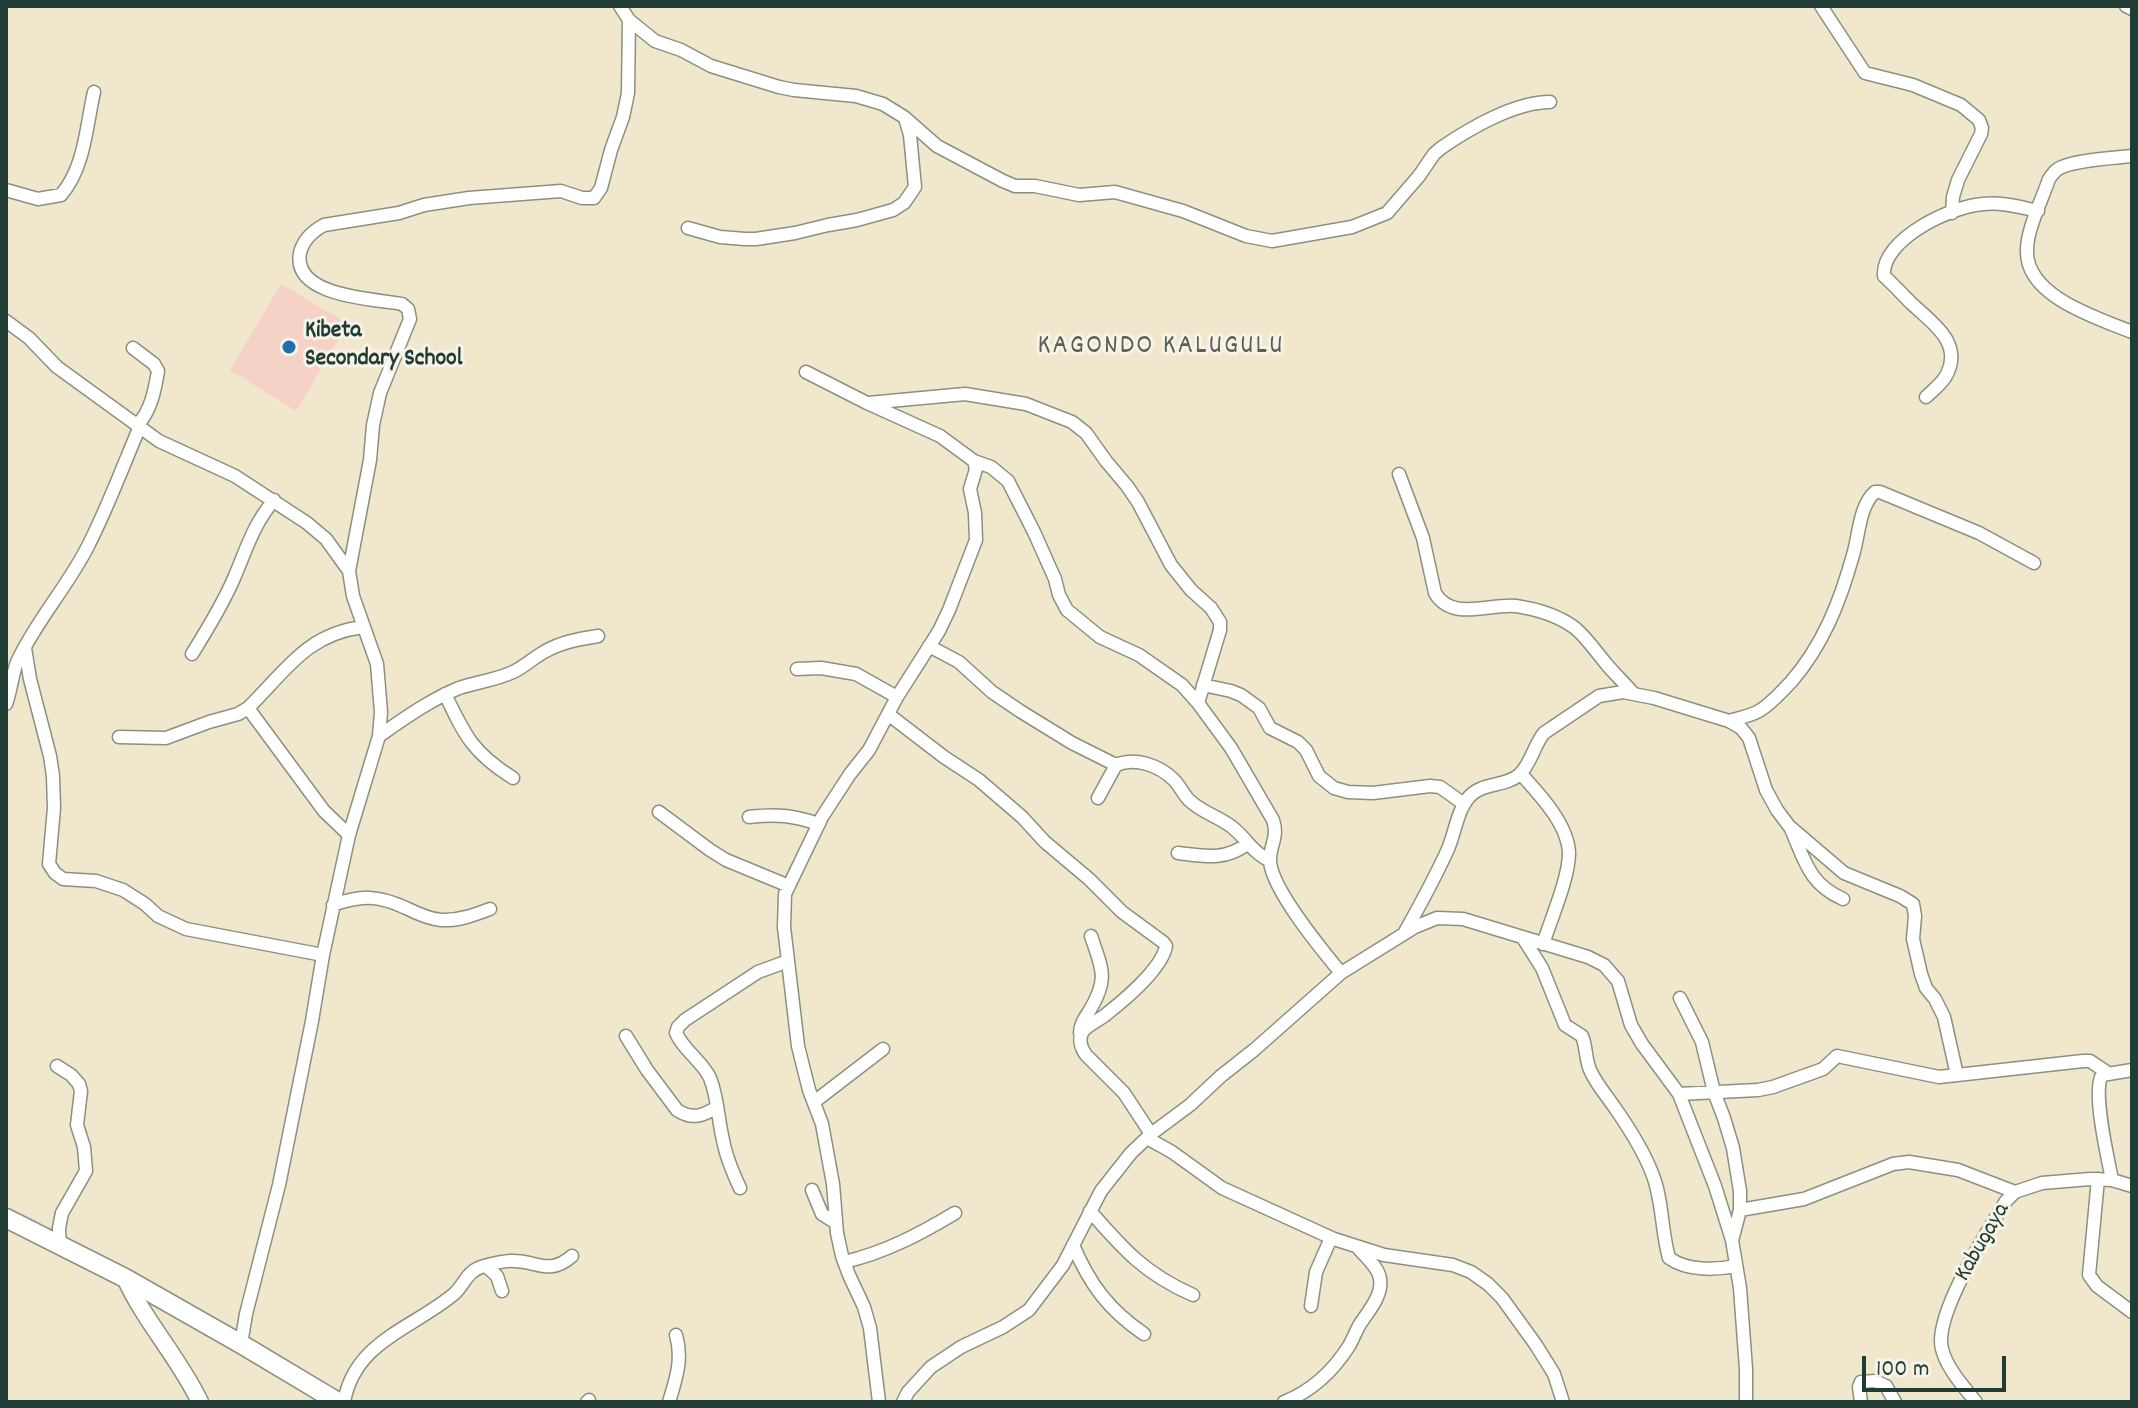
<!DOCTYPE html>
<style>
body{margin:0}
#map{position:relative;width:2138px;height:1408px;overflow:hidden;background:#f1e7cd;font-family:Dekko,sans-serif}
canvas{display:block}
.frame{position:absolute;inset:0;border:8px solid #1f3d34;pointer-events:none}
.scale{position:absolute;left:1862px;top:1356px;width:144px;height:36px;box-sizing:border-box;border:4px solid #1f3d34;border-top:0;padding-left:10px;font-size:24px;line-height:28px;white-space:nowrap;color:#1f3d34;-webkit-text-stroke:6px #f7f3e8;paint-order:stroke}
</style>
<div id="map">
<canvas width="2138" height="1408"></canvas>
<div class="frame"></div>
<div class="scale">100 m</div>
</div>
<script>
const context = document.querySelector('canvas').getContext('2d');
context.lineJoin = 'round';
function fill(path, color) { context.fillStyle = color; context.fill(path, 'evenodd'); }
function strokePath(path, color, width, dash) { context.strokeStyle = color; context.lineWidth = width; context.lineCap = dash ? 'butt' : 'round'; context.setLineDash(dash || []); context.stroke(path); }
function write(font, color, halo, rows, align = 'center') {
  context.font = font + ' Dekko,sans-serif'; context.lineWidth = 6; context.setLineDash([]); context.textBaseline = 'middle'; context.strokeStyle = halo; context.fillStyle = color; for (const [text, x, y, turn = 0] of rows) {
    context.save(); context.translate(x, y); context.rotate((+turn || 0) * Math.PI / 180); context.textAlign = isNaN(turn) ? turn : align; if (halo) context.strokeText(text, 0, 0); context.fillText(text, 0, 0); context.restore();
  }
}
fill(new Path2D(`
 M281,284L348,324L296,411L230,370Z`), '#f6d1c5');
const minor = new Path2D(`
 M620,6L629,20L655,41L681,50L711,66L779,87L794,90L856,96L883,104L904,117L937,146L1003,181L1015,186H1035L1079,195L1115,192L1183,211L1246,236L1272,241L1352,227L1387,213L1419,176L1434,154L1441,148C1470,128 1515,102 1550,102
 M1821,6L1865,73L1913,85L1961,105L1979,120L1982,128L1981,134L1958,180L1953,197L1952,213
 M2126,6L2132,9
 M2132,156C2115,158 2071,160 2058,169C2053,172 2052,175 2049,179C2042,200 2027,229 2027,250C2025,296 2097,318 2132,332
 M6,190L38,199L61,195C85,167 86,127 94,92
 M688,228L720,237L745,239H756L795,233L828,225L857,220L893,210L904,203L915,187L910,135L905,118
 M6,321L29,338L57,367L159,441L235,476L307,523L326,539L349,571
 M133,348L154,364L158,371C155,389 151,411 138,424
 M806,372L867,403L940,436L974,461L976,469L970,489L975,513L976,540L949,610L939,631L897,697L869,750L850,774L822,817L785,894L784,927L798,1046L809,1090L822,1124L833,1184L837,1233L842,1256L849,1275L864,1307L870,1328L879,1402
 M1926,397C1933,390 1943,383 1947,374C1963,342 1931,322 1911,303C1902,294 1894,285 1884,276C1881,239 1952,206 1983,204C2002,202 2020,207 2038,211
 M868,403L965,394L1026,404L1072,422L1086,433L1106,461L1127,486L1138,502L1171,565L1191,590L1211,608L1220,622V630L1198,703
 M974,461L991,467L1008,481L1034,532L1055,579L1059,595L1067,610L1100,637L1139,655L1182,685L1198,703L1231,748L1273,820C1279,838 1269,846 1270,862C1273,891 1322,950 1341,973
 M1399,474L1423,538L1435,593C1452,622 1490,603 1516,606C1536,609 1559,616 1575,628C1587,638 1597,653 1608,666C1616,675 1625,684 1633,693
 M929,646L959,662L992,692L1020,711L1072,743L1116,765
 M25,648L30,679L50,756L53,776L54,808L49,864L55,873L63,879L96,881L123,890L145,904L158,916L186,929L323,955
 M192,654C207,630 223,604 234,578C247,548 253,525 274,500
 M797,669L821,668L856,674L897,697
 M1203,685L1231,691L1241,695L1259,708L1270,728L1298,742L1306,750L1319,776L1334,788L1348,792L1373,793L1430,786L1440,787L1464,804
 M445,694C465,736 473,753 513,778
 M6,704C11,691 12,675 17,662C36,621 68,586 88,546C108,507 123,466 140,426
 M248,708L324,811L349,835
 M888,714L944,757L979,780L1022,817L1045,842L1089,879L1122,912L1163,942L1166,946C1162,969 1122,1002 1104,1016C1097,1021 1088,1025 1083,1031C1078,1039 1081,1048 1086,1055L1124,1093L1151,1134
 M1729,721C1739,718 1750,716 1759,711C1771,704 1781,692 1791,682C1823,645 1840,602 1853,555C1859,536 1859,506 1875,492H1880L1979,533L2034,563
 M379,736C405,718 430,700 459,688C477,682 496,680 513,672C524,667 533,658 544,652C561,642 579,639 598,636
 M119,737L166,738L209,722L238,714L248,708C285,672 306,634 363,627
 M1521,774C1539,794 1568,824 1569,853C1569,878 1551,919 1543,944
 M1098,798L1116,765C1135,757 1159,765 1174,780C1180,786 1183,794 1189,800C1201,812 1219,817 1232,827C1248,840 1251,851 1270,861
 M659,812L710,850L726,860L789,886
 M749,817C778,814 791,815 819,824
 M1791,829C1805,861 1809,884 1843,899
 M1178,853C1204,856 1225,861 1247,844
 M333,905C361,895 378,895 406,908C416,913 429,919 441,920C458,921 474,915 490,909
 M1405,932C1420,905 1435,878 1448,849C1455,833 1457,811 1469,797C1482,782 1505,787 1519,775C1531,764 1534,745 1544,733L1599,696L1623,692L1654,698L1729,721L1741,728L1749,738L1766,790L1777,810L1789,826L1844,873L1900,896L1913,904L1915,916L1913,939L1921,974L1926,988L1935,999L1944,1017L1957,1075
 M1523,938L1542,968L1565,1025L1582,1036C1587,1048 1585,1061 1591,1072C1597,1085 1607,1096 1615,1108C1629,1128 1643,1150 1652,1173C1663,1200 1661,1230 1669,1258C1687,1271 1715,1270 1736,1266
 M1680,998L1702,1042L1714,1092L1724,1118L1733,1148L1740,1191V1210L1733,1237
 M1080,1033C1080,1024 1085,1018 1090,1010C1109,978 1102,969 1091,936
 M626,1036L647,1070L677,1110C692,1120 703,1116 717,1107
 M57,1066L71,1075L79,1084L81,1091L77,1125L84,1147L86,1171L62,1213L59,1228L60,1246
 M1679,1094L1758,1090L1773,1087L1823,1069L1837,1056L1939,1077L2083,1061H2090L2108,1073
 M814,1102L883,1049
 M1147,1138L1172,1152L1222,1188L1334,1239L1384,1255L1453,1265L1471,1272L1488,1284L1502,1298L1536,1345L1554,1374L1563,1402
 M2098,1179L2089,1275L2097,1286L2132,1312
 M2112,1180C2108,1158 2092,1092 2102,1075L2132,1070
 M740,1188C733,1173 726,1157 723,1140C718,1120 718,1098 710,1078C702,1061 684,1051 676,1033L678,1027L685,1020L758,972L788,961
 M812,1190L822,1214L836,1223
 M1740,1210L1804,1199L1893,1164L1909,1162L1958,1170L2015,1192
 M1090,1211C1123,1249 1145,1274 1193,1295
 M1073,1245C1090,1285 1109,1310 1144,1334
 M844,1262C884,1253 920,1234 955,1213
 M486,1266L497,1276L502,1291
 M1311,1306L1316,1272L1331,1238
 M241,1344L246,1314L279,1185L312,1021L323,955L349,835L379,736L381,712L377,664L353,596L349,571L370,460L373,425L380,393L410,319L408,309L402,304C375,299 292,297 300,253C303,240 313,231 324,225L399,213L424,205L469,198L561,191L582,198H594L601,188L611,150L623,117L628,93L629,20
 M344,1402C355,1341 412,1329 454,1294C466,1283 466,1271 484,1266C493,1264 504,1260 514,1261C537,1261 549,1276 572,1256
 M587,1402L589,1400
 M669,1402C676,1379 683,1359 676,1335
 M903,1402L908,1392L931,1367L961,1347L1003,1327L1029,1310L1063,1265L1101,1191L1131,1153L1151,1134L1190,1105L1221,1076L1254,1050L1341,973L1415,927L1437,918L1463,919L1588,957L1604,965L1618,981L1631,1025L1642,1044L1679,1094L1715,1186L1732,1240L1740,1288L1746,1369V1402
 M1284,1402C1312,1391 1333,1371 1349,1346C1353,1339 1356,1331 1360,1324C1368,1312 1383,1295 1380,1279C1379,1268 1366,1257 1359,1249
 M1861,1402L1859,1387L1861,1382L1875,1381L1886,1386L1895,1402
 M1976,1402C1964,1387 1947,1369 1942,1349C1933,1316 1987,1232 2006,1201L2015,1192L2042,1183L2090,1179L2112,1180L2132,1186`);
const major = new Path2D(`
 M125,1278C145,1322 179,1358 200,1402`);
const highway = new Path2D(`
 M6,1218L125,1278L241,1344L338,1402`);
strokePath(minor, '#889280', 15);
strokePath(major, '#889280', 19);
strokePath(highway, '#889280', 21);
strokePath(minor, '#fff', 12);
strokePath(major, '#fff', 16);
strokePath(highway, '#fff', 18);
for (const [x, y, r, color] of [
 [289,347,8,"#1f6fb2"]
]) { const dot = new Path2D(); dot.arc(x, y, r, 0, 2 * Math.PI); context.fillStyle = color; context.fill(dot); strokePath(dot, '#f7f3e8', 3); }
write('bold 24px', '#1f3d34', '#f7f3e8', [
 ["Kibeta",305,333],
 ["Secondary School",305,361]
], 'left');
write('24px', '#1f3d34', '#f7f3e8', [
 ["Kabugaya",1984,1243,-60]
]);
context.letterSpacing = '2px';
write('28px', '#5b5e52', '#f7f3e8', [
 ["KAGONDO KALUGULU",1161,348]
]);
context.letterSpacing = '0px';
</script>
